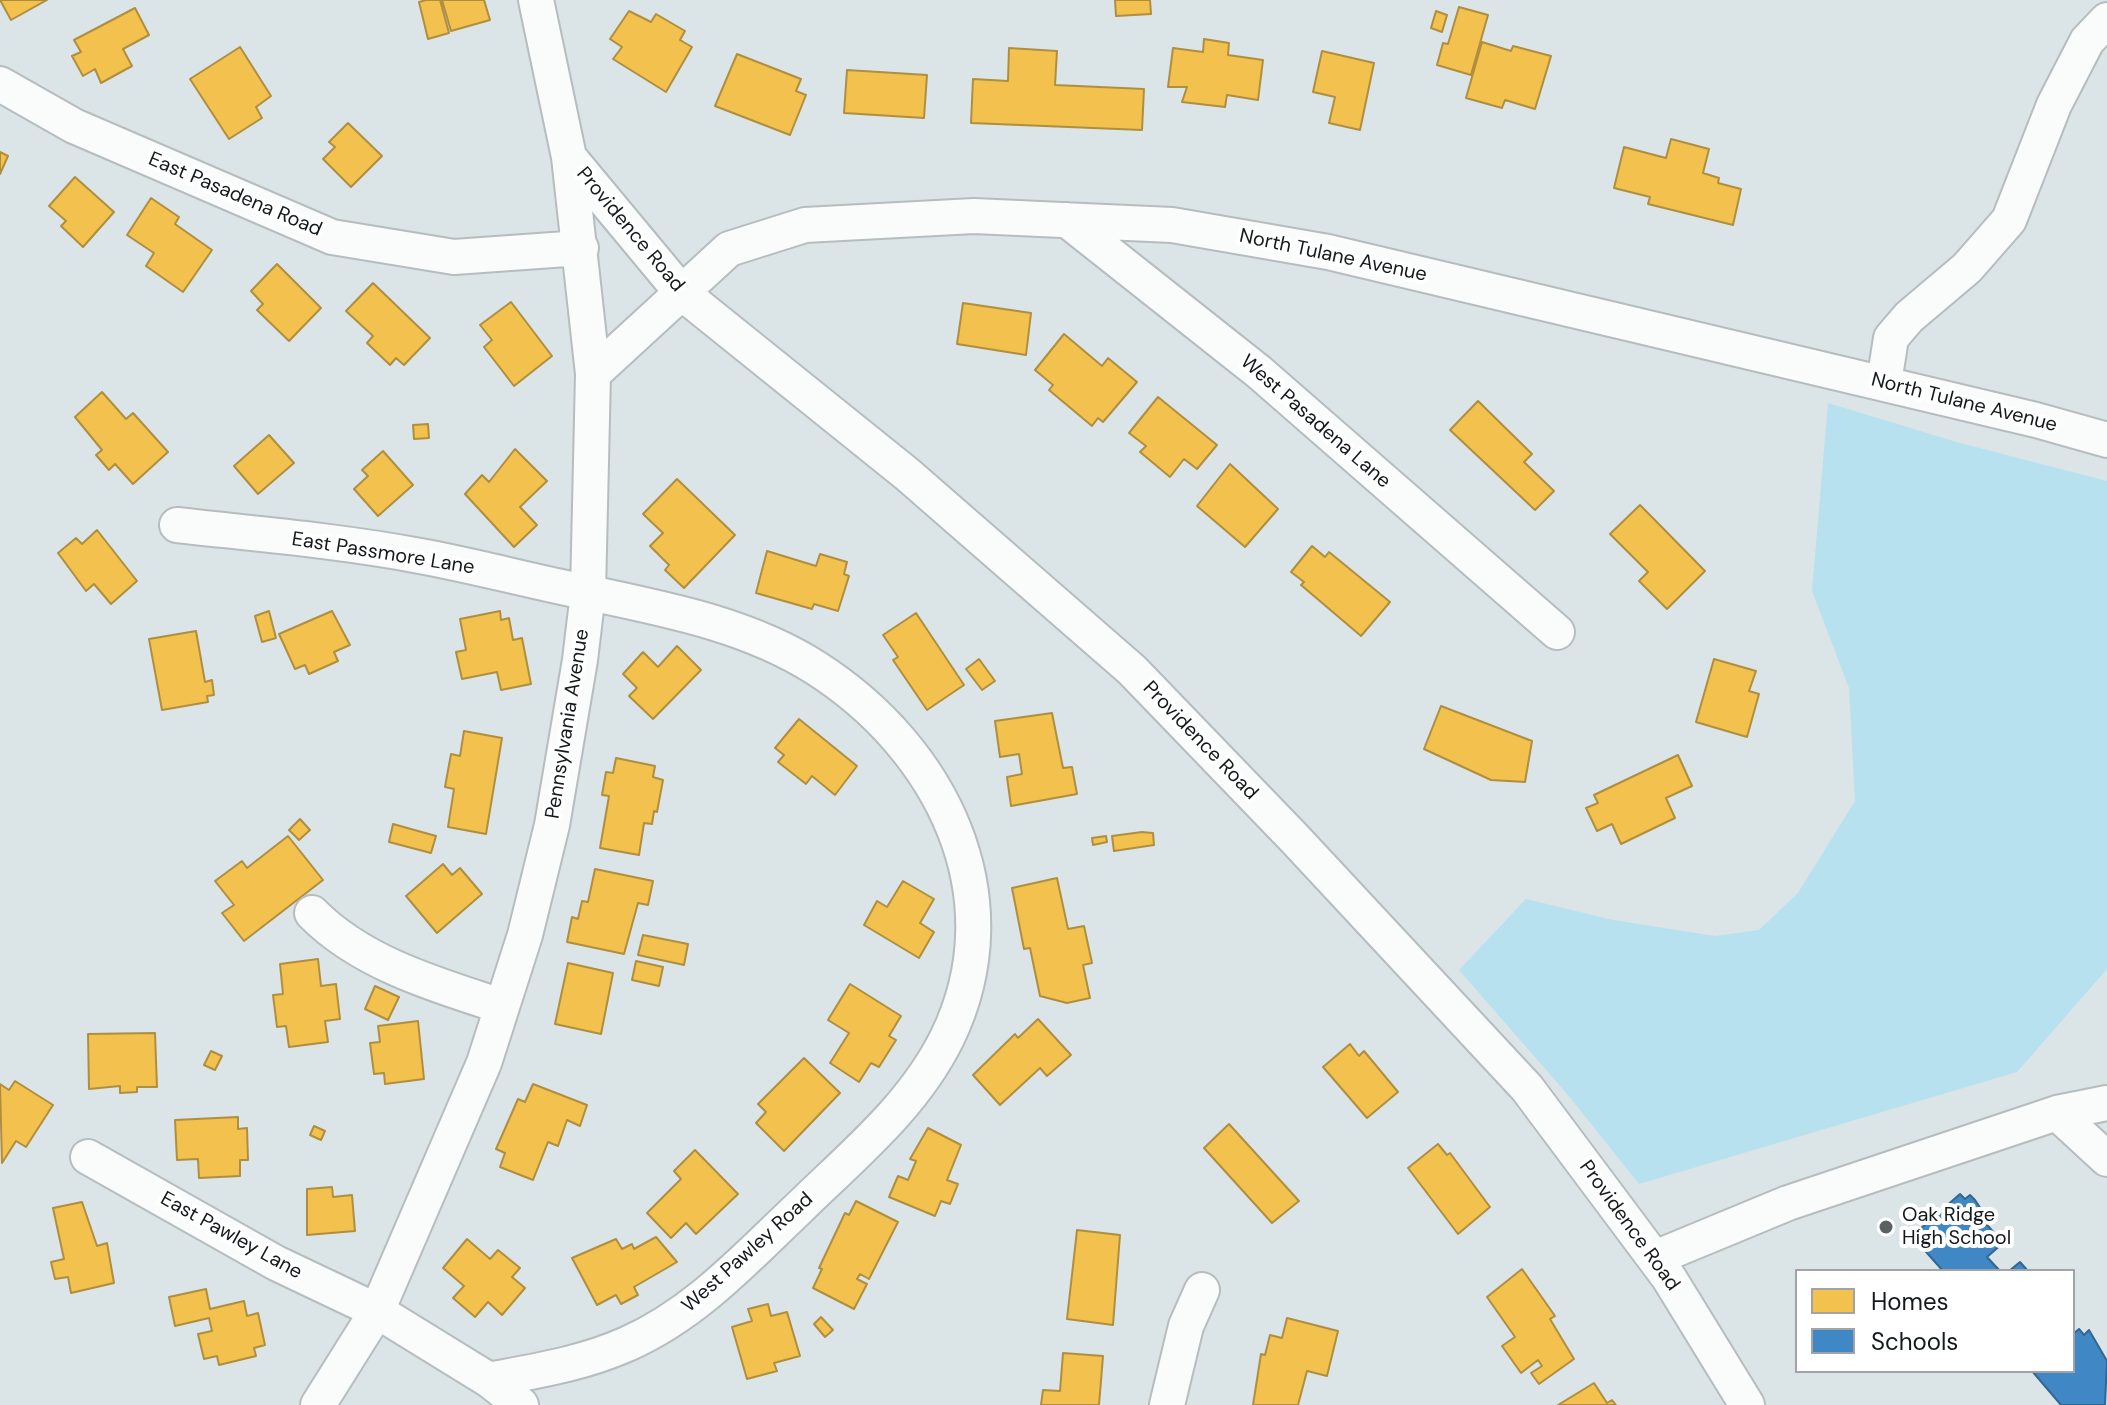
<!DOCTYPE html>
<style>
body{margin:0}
#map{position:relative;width:2107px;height:1405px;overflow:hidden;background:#dbe4e7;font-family:"DM Sans",sans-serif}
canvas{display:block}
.legend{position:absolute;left:1795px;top:1269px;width:280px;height:104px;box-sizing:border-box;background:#fff;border:2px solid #a1a3a4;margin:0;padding:10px 14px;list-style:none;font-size:24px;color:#141a1c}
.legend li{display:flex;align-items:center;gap:16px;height:40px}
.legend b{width:40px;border:2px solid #a1a3a4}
</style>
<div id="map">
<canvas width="2107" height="1405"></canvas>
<ul class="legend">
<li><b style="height:22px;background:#f2c14e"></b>Homes</li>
<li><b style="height:22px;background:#3f88c5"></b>Schools</li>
</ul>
</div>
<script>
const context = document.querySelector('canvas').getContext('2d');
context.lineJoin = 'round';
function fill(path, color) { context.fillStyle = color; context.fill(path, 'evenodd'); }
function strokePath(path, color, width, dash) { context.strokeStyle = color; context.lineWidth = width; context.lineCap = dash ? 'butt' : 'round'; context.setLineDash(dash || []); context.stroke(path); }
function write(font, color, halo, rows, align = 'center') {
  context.font = font + ' "DM Sans",sans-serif'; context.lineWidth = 8; context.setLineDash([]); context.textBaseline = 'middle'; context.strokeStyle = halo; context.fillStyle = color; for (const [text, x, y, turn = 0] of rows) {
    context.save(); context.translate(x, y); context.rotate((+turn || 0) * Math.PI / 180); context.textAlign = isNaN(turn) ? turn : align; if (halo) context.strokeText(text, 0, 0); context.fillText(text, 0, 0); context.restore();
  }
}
fill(new Path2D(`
 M1828,403L1960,443L2107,481V969L2017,1072L1639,1184L1568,1095L1459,970L1526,899L1613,920L1715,936L1759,930L1798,893L1855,801L1849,688L1812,591Z`), '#b7e1ef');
const homes = new Path2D(`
 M0,0H47L11,20Z
 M426,0H440L449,33L428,39L419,2Z
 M442,0H484L490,20L451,31Z
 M1115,0H1150L1151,14L1116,16Z
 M1459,7L1488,15L1471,75L1437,65L1443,43L1448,44Z
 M135,8L149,35L123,49L132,66L101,83L95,69L83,76L72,56L81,52L74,40Z
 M629,11L651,22L656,14L685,31L680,40L692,47L666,92L613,59L622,47L610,39Z
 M1436,11L1447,15L1442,32L1431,28Z
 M1204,39L1229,43L1228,55L1263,60L1258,100L1227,95L1225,107L1182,102L1187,87H1168L1173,48L1203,52Z
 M1482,42L1511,51L1513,46L1551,56L1535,109L1505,100L1502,108L1466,98Z
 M240,47L271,96L256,107L262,118L229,139L190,79Z
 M1009,48L1057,51L1055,85L1144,89L1142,130L971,123L973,79L1008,81Z
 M1322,51L1374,63L1360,130L1329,123L1335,97L1313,92Z
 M737,54L801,79L796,91L806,95L790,135L715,106Z
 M847,70L927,75L924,118L844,113Z
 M348,123L382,156L351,187L323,159L335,147L329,142Z
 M1671,139L1709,149L1703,173L1719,178L1718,183L1741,189L1733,225L1648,204L1650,197L1614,188L1624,147L1666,158Z
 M0,152L8,156L0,174Z
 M75,177L114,212L83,247L61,226L66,221L49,206Z
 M151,198L179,217L175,224L212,250L183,292L146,266L154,253L127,235Z
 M277,264L321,308L289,341L257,310L263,304L251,291Z
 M373,283L430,338L404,365L396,358L390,365L367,343L373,336L346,311Z
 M511,302L552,356L514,386L484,347L492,340L480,325Z
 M963,303L1031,313L1026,355L957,344Z
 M1064,334L1102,366L1108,358L1137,382L1103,422L1098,418L1092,426L1049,390L1053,385L1035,370Z
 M102,392L126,419L133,413L168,452L133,484L115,464L109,470L96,455L102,450L75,417Z
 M1158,397L1217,445L1197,469L1184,459L1170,477L1140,452L1146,446L1129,433Z
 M1478,401L1532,454L1524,462L1554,491L1535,510L1450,430Z
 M428,424L429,438L414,439L413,425Z
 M269,435L294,463L258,494L234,466Z
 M515,449L547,481L520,507L537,525L514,547L465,494L482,475L489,482Z
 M383,451L413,485L378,516L354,489L368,476L362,470Z
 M1230,464L1278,509L1245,547L1197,506Z
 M677,479L735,535L684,588L665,570L669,565L650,546L663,533L643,514Z
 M1640,505L1705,571L1667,609L1639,581L1648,572L1610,534Z
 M97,530L137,581L111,604L94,584L86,591L58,553L76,538L82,544Z
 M1312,546L1325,557L1329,552L1390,602L1361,636L1301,585L1304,582L1291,572Z
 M767,551L816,566L820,554L847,562L844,574L849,576L838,611L814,604L812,609L756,593Z
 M269,611L276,638L262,642L255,616Z
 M332,611L350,645L334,652L338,661L309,674L305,665L295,669L279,634Z
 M500,611L501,620L509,618L513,640L522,638L531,684L501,690L497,672L462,679L456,652L466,650L460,619Z
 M916,613L964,685L927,710L893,660L898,657L883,635Z
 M196,631L205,682L212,680L214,695L207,696L208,702L162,710L149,639Z
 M677,646L701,670L653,719L629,696L637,688L623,674L643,652L658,667Z
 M979,659L995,681L982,690L966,669Z
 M1714,659L1756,671L1749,691L1759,694L1747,737L1696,722Z
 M1441,706L1532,741L1525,782L1491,780L1424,749Z
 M1052,713L1063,768L1072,767L1077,794L1011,806L1007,777L1022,774L1019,754L1000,757L995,721Z
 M799,719L857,766L835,795L812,776L806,784L778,762L784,755L775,748Z
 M464,731L502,738L486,834L448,827L454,789L445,787L451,754L460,756Z
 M1678,755L1692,786L1666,798L1675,818L1621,844L1612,824L1597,831L1586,808L1598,803L1594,795Z
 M616,758L655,766L653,777L663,780L657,812L654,811L652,824L644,823L639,855L600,848L609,796L602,795L606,772L613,773Z
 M300,819L310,830L299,840L289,830Z
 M393,824L436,836L431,853L389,842Z
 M1142,832L1153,833L1154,845L1114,851L1112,836Z
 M288,836L323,880L244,941L222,913L234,905L215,881L242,861L247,868Z
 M1106,836L1107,842L1093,845L1092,838Z
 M443,864L452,875L460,868L482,894L437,933L406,896Z
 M595,869L653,881L648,905L638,903L624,954L567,942L572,917L578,919L582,901L588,902Z
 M1057,878L1068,929L1084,926L1092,963L1083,965L1090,998L1067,1003L1040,996L1030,948L1024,949L1012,888Z
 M903,881L934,899L920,923L934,932L919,958L864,925L877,901L887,907Z
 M643,935L688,944L684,965L638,955Z
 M318,959L321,986L336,984L340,1019L325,1021L328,1042L289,1047L286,1026L277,1027L273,995L283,994L280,964Z
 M636,961L663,967L659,986L632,980Z
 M568,963L613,973L601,1034L555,1024Z
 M850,984L901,1016L889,1036L896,1040L879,1067L871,1063L859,1082L830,1063L849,1033L828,1020Z
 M375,986L399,997L388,1020L365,1009Z
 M1038,1019L1071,1055L1047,1076L1040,1068L1000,1105L973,1075L1015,1034L1018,1038Z
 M418,1021L424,1079L385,1084L384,1073L374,1074L370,1043L380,1042L378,1026Z
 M155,1033L157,1087H137V1092L120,1093V1086L89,1089L88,1034Z
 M1350,1044L1359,1056L1364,1051L1398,1092L1367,1118L1323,1067Z
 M211,1051L222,1056L215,1070L204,1065Z
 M804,1058L840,1093L784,1151L756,1123L766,1112L758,1104Z
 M15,1081L53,1105L26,1147L16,1141L2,1163L0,1084L9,1090Z
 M533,1084L587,1105L580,1126L567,1120L558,1146L548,1142L533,1180L500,1167L505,1153L496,1149L518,1099L525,1102Z
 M238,1117V1129L247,1128L248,1160H240V1176L199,1178L198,1159L177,1160L175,1120Z
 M1229,1124L1299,1201L1272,1223L1204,1148Z
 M314,1126L325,1131L321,1140L310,1135Z
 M928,1128L961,1145L947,1180L958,1184L950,1204L941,1201L935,1216L889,1197L898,1176L908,1180L916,1161L910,1159Z
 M1438,1144L1447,1155L1450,1153L1490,1207L1458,1234L1408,1168Z
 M695,1150L738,1194L696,1234L686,1223L671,1238L647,1213L681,1179L674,1171Z
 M332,1187L333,1197L352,1195L355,1231L307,1235V1189Z
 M856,1201L898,1222L869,1279L860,1274L857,1279L867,1284L854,1309L813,1288L822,1269L819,1268L845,1213L849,1215Z
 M82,1202L97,1246L107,1243L114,1283L71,1293L68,1277L55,1279L51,1262L64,1259L53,1208Z
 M1077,1230L1120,1235L1113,1325L1067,1319Z
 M656,1237L677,1262L634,1287L638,1295L621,1304L616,1295L597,1305L572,1258L616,1239L622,1249L632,1244L634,1249Z
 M467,1239L490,1259L498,1250L520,1268L512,1277L525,1288L502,1315L488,1302L475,1317L453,1298L464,1286L443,1268Z
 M1522,1269L1555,1316L1550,1319L1574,1359L1539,1384L1531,1373L1542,1366L1538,1360L1521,1373L1502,1346L1515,1337L1487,1297Z
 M206,1289L210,1309L244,1301L247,1316L258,1313L265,1345L254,1348L256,1356L219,1365L217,1356L204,1359L198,1334L212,1331L209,1318L175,1326L169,1297Z
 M768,1304L771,1316L787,1312L800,1356L774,1363L777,1371L747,1379L732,1327L752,1321L748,1309Z
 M821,1317L833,1330L825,1337L814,1324Z
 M1287,1318L1338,1331L1327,1376L1307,1371L1298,1405H1253L1261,1354L1265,1355L1270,1335L1282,1338Z
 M1063,1353L1103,1356L1099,1405H1041L1043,1390L1060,1391Z
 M1594,1383L1607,1403L1612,1400L1616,1405H1558Z`);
fill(homes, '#f2c14e');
strokePath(homes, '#af8f3f', 2);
const schools = new Path2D(`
 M1960,1194L1965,1199L1970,1195L1975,1200L1985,1215L1981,1218L2003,1243L1987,1257L2000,1271H1943L1912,1236Z
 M2020,1262L2028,1271H2009Z
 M2079,1329L2084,1335L2089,1330L2107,1361L2105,1405H2061L2032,1371H2073V1334Z`);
fill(schools, '#3f88c5');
strokePath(schools, '#326792', 2);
const minor = new Path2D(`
 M0,84L74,126L332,237L454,257L581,248
 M569,157L682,293L907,474L1132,670L1295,839L1527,1088L1669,1278L1747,1405
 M1067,220L1259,372L1557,632
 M593,374L729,249L805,225L974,216L1172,225L1328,252L2036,420L2107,440
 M1884,383L1891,338L1909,317L1967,268L2009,220L2054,105L2087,41L2107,20
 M177,525C257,534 340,541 420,556C475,566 530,581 585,592C664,609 747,624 816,668C941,748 1016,896 947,1038C913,1107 852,1156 798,1209C744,1260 695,1314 627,1344C582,1364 536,1371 489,1380
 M312,913C361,963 436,985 501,1006
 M2057,1113L2107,1159
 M88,1157L276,1263L377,1311L489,1380L521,1405
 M1655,1258L1788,1203L2057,1113L2107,1103
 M318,1405L377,1311L484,1063L525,935L552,825L580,660L588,593L593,374L569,157L536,0
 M1167,1405L1186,1326L1202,1290`);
strokePath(minor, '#b6bdbf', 38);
strokePath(minor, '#fafbfb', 34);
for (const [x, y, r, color] of [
 [1886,1227,8,"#5a6163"]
]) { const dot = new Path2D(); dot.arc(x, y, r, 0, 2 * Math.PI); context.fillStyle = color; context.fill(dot); strokePath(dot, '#fff', 3); }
write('20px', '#141a1c', '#fff', [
 ["East Pasadena Road",235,195,23],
 ["Providence Road",630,230,50],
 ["North Tulane Avenue",1333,256,12],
 ["North Tulane Avenue",1964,403,14],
 ["West Pasadena Lane",1315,422,41],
 ["East Passmore Lane",383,554,9],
 ["Pennsylvania Avenue",568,724,-81],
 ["Providence Road",1200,741,46],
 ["Providence Road",1629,1226,54],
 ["East Pawley Lane",231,1236,29],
 ["West Pawley Road",748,1253,-42]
]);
write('20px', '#141a1c', '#fff', [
 ["Oak Ridge",1902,1216],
 ["High School",1902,1239]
], 'left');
</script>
